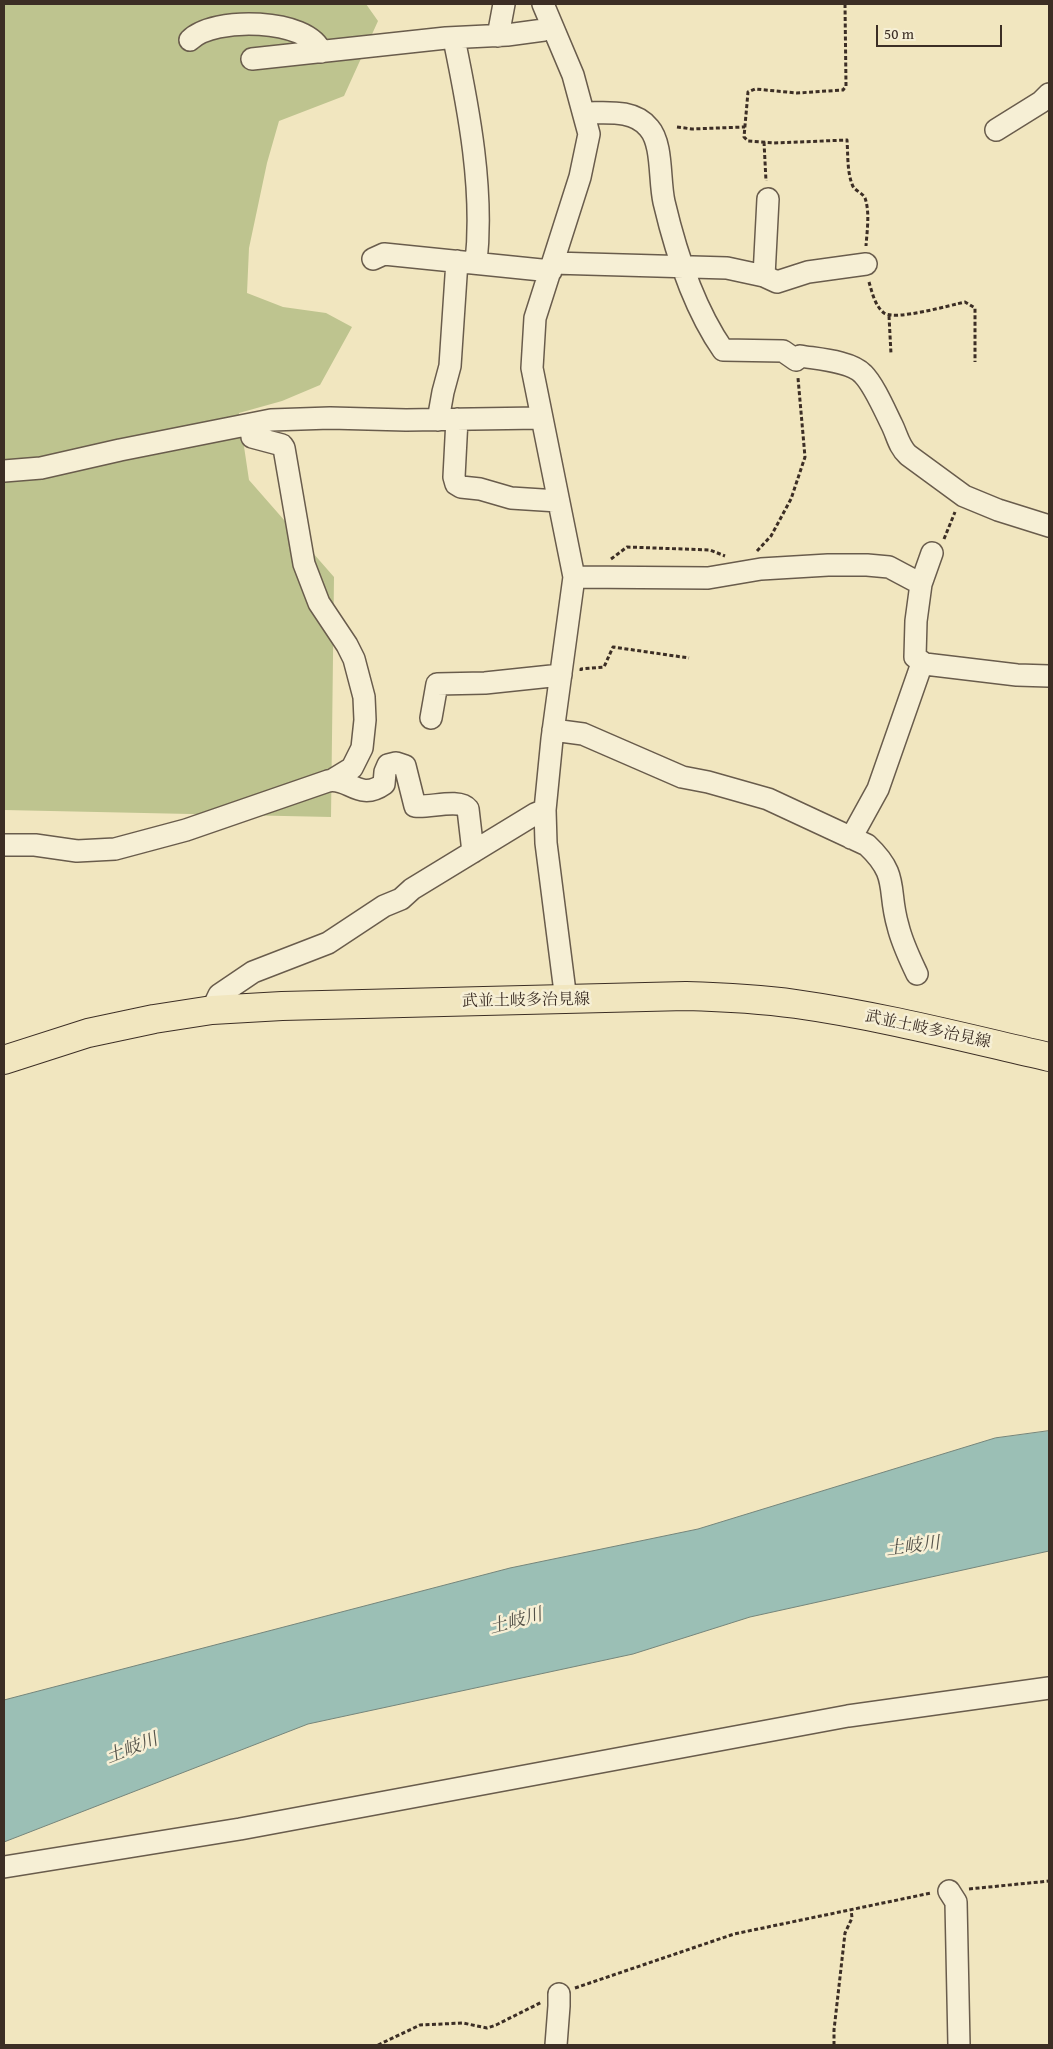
<!DOCTYPE html>
<meta charset="utf-8">
<style>
body{margin:0}
#map{position:relative;width:1053px;height:2049px;overflow:hidden;background:#f1e6bf;font-family:"Gentium Book Plus",serif}
canvas{display:block}
.frame{position:absolute;inset:0;border:5px solid #3c2e25;pointer-events:none}
.scale{position:absolute;left:876px;top:25px;width:126px;height:22px;box-sizing:border-box;border:2px solid #3c2e25;border-top:0;padding-left:6px;font-size:15px;line-height:18px;white-space:nowrap;color:#3c2e25;-webkit-text-stroke:4px #f6efd5;paint-order:stroke}
</style>
<div id="map">
<canvas width="1053" height="2049"></canvas>
<div class="frame"></div>
<div class="scale">50 m</div>
</div>
<script>
const context = document.querySelector('canvas').getContext('2d');
context.lineJoin = 'round';
function fill(path, color) { context.fillStyle = color; context.fill(path, 'evenodd'); }
function strokePath(path, color, width, dash) { context.strokeStyle = color; context.lineWidth = width; context.lineCap = dash ? 'butt' : 'round'; context.setLineDash(dash || []); context.stroke(path); }
function write(font, color, halo, rows, align = 'center') {
  context.font = font + ' "Gentium Book Plus","Noto Serif JP",serif'; context.lineWidth = 5; context.setLineDash([]); context.textBaseline = 'middle'; context.strokeStyle = halo; context.fillStyle = color; for (const [text, x, y, turn = 0] of rows) {
    context.save(); context.translate(x, y); context.rotate((+turn || 0) * Math.PI / 180); context.textAlign = isNaN(turn) ? turn : align; if (halo) context.strokeText(text, 0, 0); context.fillText(text, 0, 0); context.restore();
  }
}
fill(new Path2D(`
 M4,4H366L378,21L344,96L279,121L267,163L249,248L247,293L283,307L326,313L352,327L320,385L282,401L239,413L249,480L334,577L331,817L4,810Z`), '#bec48f');
const water = new Path2D(`
 M1049,1431V1551L750,1617L633,1654L308,1724L4,1842V1700L510,1568L698,1529L995,1438Z`);
fill(water, '#9bbfb5');
strokePath(water, '#75857b', 1);
const minor = new Path2D(`
 M543,4L573,75L589,134L580,177L535,318L532,368L574,577L552,739L545,810L546,843L566,1000
 M498,36L504,4
 M454,39C469,111 484,190 476,263
 M190,40C213,16 309,18 321,52
 M252,59L446,38L507,35L544,30L552,27
 M585,113C607,113 634,109 649,128C663,144 659,180 664,202C676,253 693,307 723,350L783,351L796,360L800,356C817,359 851,361 863,374C874,385 885,411 892,425C897,435 899,447 908,455L964,496L998,510L1049,526
 M996,130L1041,102L1049,94
 M373,259L384,254L551,271
 M553,263L727,268L764,276L777,282L808,272L866,264
 M764,276L768,199
 M457,419L454,477L456,484L461,487L480,489L511,498L558,501
 M438,420L443,392L450,366L457,261
 M252,437L282,445L284,448L304,564L319,603L347,645L354,659L364,697L365,720L362,748L352,768L334,779
 M4,471L41,468L120,450L271,420L330,418L406,420L540,418
 M932,553L921,584L916,621L915,657L925,664L1017,675L1049,676
 M574,577L708,578L761,569L828,565H867L889,567L921,584
 M431,718L437,684L485,683L561,675
 M553,730L583,734L682,777L708,782L768,799L867,845C900,876 887,889 898,926C902,943 910,959 917,974
 M851,838L878,789L920,669L925,664
 M4,845H35L77,851L115,849L186,830L328,781C348,776 359,802 384,784L385,772L388,765L396,763L405,766L415,806C430,808 459,798 468,809L473,852
 M212,1010L219,995L253,972L328,943L384,906L401,899L412,889L535,814L545,810
 M4,1867L240,1829L848,1716L1049,1688
 M949,1891L956,1902L959,2045
 M556,2045L559,2006V1994`);
const major = new Path2D(`
 M4,1060L88,1033L154,1019L212,1010L282,1006L686,996C723,997 760,999 796,1004C881,1016 966,1038 1049,1057`);
strokePath(minor, '#695c4c', 24);
strokePath(major, '#3c2e25', 30);
strokePath(new Path2D(`
 M845,4L846,86L843,90L797,93L755,89L748,92L744,137L748,141L774,143L847,140C848,153 847,171 852,184C854,191 862,192 865,198C870,212 867,231 866,246
 M677,127L692,129L745,127
 M764,142L766,181
 M869,282C872,292 875,306 884,313C895,321 951,305 965,302L975,308V362
 M889,316L891,354
 M944,539L955,512
 M757,551L771,536L791,499L805,457L798,378
 M611,559L627,547L710,550L725,556
 M581,671V669L604,667L613,647L689,658
 M969,1889L1049,1881
 M575,1988L734,1934L931,1893
 M378,2045L420,2025L463,2023L487,2028L496,2025L542,2002
 M834,2045V2030L845,1933L852,1918L851,1909`), '#3c2e25', 3, [4, 2.5]);
strokePath(minor, '#f6efd5', 21);
strokePath(major, '#f1e6bf', 28);
write('16px', '#3c2e25', '#f6efd5', [
 ["武並土岐多治見線",526,1001,-1],
 ["武並土岐多治見線",928,1030,12]
]);
write('italic 18px', '#545249', '#f6efd5', [
 ["土岐川",913,1547,-7],
 ["土岐川",516,1622,-15],
 ["土岐川",132,1749,-21]
]);
</script>
